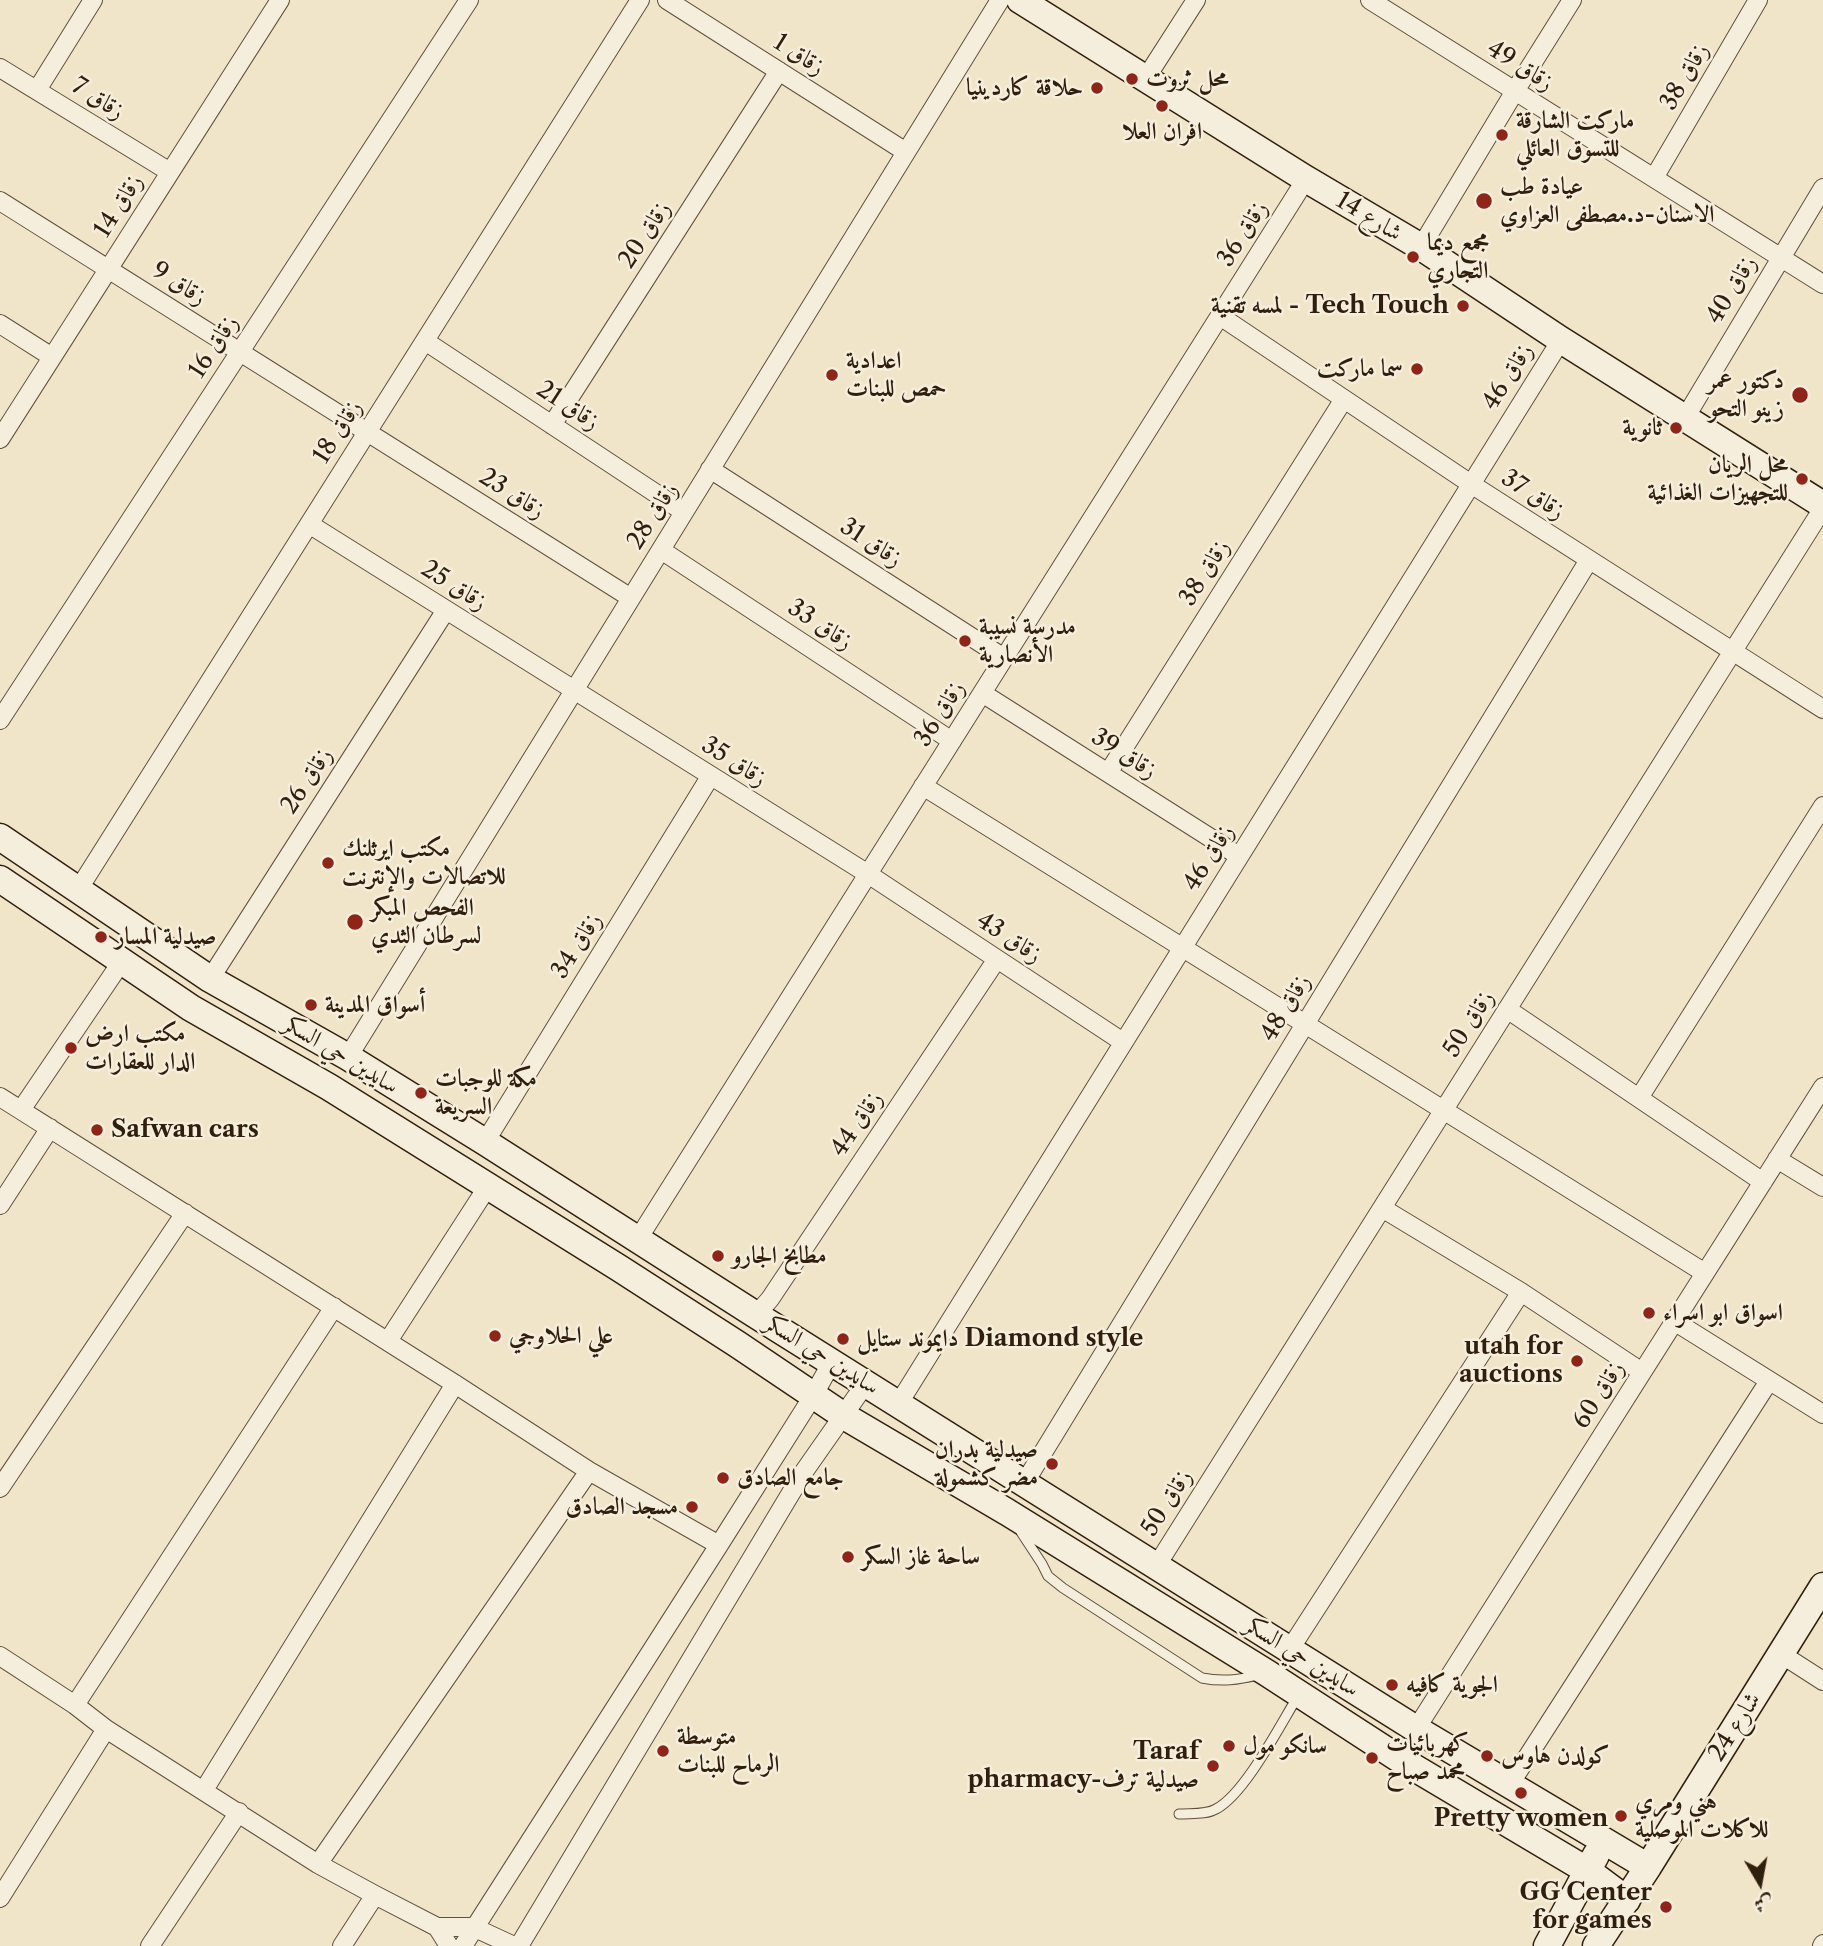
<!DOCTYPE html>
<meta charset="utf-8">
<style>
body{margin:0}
#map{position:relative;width:1823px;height:1946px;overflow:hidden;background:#f0e5c9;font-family:"Libre Caslon Text",Amiri,serif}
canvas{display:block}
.north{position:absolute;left:1725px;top:1848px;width:70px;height:70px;-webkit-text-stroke:5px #f5eedc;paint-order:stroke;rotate:170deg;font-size:19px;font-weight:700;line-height:28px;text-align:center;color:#311f0e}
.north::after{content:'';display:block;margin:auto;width:24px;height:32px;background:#311f0e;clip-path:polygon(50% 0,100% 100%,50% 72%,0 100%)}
</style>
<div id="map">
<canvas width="1823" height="1946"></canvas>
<div class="north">ش</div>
</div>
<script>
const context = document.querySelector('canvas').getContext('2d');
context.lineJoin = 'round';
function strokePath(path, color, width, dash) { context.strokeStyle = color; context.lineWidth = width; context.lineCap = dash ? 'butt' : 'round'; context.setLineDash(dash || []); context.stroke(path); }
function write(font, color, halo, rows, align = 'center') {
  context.font = font + ' "Libre Caslon Text",Amiri,serif'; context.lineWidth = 5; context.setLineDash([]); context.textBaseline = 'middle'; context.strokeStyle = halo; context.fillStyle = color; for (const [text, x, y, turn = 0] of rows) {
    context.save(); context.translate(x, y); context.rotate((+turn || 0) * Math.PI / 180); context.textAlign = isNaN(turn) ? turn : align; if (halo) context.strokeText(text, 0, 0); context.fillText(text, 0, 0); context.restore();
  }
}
const lane = new Path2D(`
 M1021,1532L1042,1564L1048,1576L1063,1588L1202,1678C1222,1682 1238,1680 1258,1675
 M1179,1814C1191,1813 1206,1815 1216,1809C1245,1794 1280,1725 1298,1696`);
const street = new Path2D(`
 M667,0L906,152
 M1370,0L1823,284
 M0,68L170,172
 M1146,78L1196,0
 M37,90L93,0
 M1654,178L1758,0
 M0,201L631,598
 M1421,247L1515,91L1572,0
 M1220,316L1471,484L1823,709
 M0,324L52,357
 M425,341L684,512
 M1685,418L1823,188
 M552,425L779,71
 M0,439L280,0
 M710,469L1004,658
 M309,524L868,874L1123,1042
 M661,550L952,741
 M982,693L1239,856
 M0,720L469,0
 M1108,773L1344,399
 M923,786L1705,1273
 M78,890L640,0
 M210,979L446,610
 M1507,1009L1763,1182
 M348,1057L1000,0
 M0,1097L455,1384L589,1471L719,1545
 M1639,1098L1823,806
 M21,1110L122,961
 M485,1142L710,777
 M1777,1159L1823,1187
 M0,1205L50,1128
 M1382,1208L1521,1292L1642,1372
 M638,1239L1306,179
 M756,1315L770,1299L997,959
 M1674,1321L1823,1414
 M388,1341L488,1186
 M899,1403L1561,340
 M1025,1482L1589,560
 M0,1488L185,1213
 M1157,1565L1823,508
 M1290,1649L1521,1292
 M1781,1654L1823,1681
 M0,1656L75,1705L106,1729L318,1864L375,1895L437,1927H473L514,1946
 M75,1705L334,1307
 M1416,1729L1823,1087
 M1510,1784L1769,1381
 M204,1790L455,1384
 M318,1864L589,1471
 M0,1898L106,1729
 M437,1927L449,1946
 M150,1946L239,1812
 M342,1946L375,1895
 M463,1946L719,1545L813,1396L832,1362
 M519,1946L803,1473L866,1383
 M1822,1946L1823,1944`);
const secondary = new Path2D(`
 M1020,0L1306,179L1421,247L1561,340L1823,505
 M0,837L210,979L348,1057L485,1142L756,1315L1416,1729L1648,1867
 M0,879L191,1008L329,1087L619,1268L737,1344L844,1416L1007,1512L1267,1673L1398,1758L1588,1871L1627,1900
 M1547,1946L1596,1855
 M1596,1946L1648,1867L1823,1586`);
strokePath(lane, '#61503d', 11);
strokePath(street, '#61503d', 20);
strokePath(secondary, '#311f0e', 29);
strokePath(lane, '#f5eedc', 9);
strokePath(street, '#f5eedc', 18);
strokePath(secondary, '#f5eedc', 26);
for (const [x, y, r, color] of [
 [1132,79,7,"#8f2418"],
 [1097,88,7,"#8f2418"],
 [1162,106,7,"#8f2418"],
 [1502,135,7,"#8f2418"],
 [1484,201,9,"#8f2418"],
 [1413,257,7,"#8f2418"],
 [1463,306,7,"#8f2418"],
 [1417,369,7,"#8f2418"],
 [832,375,7,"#8f2418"],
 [1800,395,9,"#8f2418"],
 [1676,428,7,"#8f2418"],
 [1802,479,7,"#8f2418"],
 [965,641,7,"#8f2418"],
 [328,863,7,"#8f2418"],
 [355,922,9,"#8f2418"],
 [101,937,7,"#8f2418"],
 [311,1005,7,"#8f2418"],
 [71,1048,7,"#8f2418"],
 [421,1093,7,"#8f2418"],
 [97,1130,7,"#8f2418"],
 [718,1256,7,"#8f2418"],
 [1649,1313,7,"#8f2418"],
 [495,1336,7,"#8f2418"],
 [843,1339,7,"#8f2418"],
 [1577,1361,7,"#8f2418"],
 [1052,1464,7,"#8f2418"],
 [723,1478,7,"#8f2418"],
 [692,1507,7,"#8f2418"],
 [848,1557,7,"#8f2418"],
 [1392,1685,7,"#8f2418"],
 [1229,1746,7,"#8f2418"],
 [663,1751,7,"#8f2418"],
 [1487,1756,7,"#8f2418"],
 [1372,1758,7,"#8f2418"],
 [1213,1766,7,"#8f2418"],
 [1521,1793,7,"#8f2418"],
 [1621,1816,7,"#8f2418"],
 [1666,1907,7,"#8f2418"]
]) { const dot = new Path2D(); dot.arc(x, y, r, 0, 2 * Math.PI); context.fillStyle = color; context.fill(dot); strokePath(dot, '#f5eedc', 2.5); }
write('24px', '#311f0e', '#f5eedc', [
 ["زقاق 1",799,55,32],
 ["زقاق 49",1520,66,32],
 ["زقاق 38",1685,77,-60],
 ["زقاق 7",98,99,32],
 ["زقاق 14",119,206,-58],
 ["شارع 14",1369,217,31],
 ["زقاق 36",1243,234,-58],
 ["زقاق 20",645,235,-57],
 ["زقاق 9",179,284,32],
 ["زقاق 40",1732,290,-59],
 ["زقاق 16",214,347,-57],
 ["زقاق 46",1508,377,-58],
 ["زقاق 21",568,406,33],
 ["زقاق 18",338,432,-58],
 ["زقاق 23",512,494,32],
 ["زقاق 37",1533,495,33],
 ["زقاق 28",653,516,-58],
 ["زقاق 31",871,543,33],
 ["زقاق 38",1205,573,-58],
 ["زقاق 25",454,586,32],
 ["زقاق 33",820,625,33],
 ["زقاق 36",940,714,-58],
 ["زقاق 39",1124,754,32],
 ["زقاق 35",734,762,32],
 ["زقاق 26",307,781,-57],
 ["زقاق 46",1209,858,-58],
 ["زقاق 43",1009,938,33],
 ["زقاق 34",577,946,-58],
 ["زقاق 48",1286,1008,-59],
 ["زقاق 50",1469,1024,-58],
 ["سايدين حي السكر",341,1055,31],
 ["زقاق 44",857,1124,-56],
 ["سايدين حي السكر",822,1355,32],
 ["زقاق 60",1599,1395,-58],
 ["زقاق 50",1167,1503,-58],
 ["سايدين حي السكر",1302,1657,32],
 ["شارع 24",1735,1727,-58]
]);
write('bold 24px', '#311f0e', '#f5eedc', [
 ["محل ثروت",1146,79],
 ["حلاقة كاردينيا",1083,88,"right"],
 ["ماركت الشارقة",1516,121],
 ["للتسوق العائلي",1516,149],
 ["افران العلا",1162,132,"center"],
 ["عيادة طب",1500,187],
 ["الاسنان-د.مصطفى العزاوي",1500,215],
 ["مجمع ديما",1427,243],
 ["التجاري",1427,271],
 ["لمسه تقنية - Tech Touch",1449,306,"right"],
 ["اعدادية",846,361],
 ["حمص للبنات",846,389],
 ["سما ماركت",1403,369,"right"],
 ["دكتور عمر",1784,381,"right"],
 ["زينو التحو",1784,409,"right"],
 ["ثانوية",1662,428,"right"],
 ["محل الريان",1788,465,"right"],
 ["للتجهيزات الغذائية",1788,493,"right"],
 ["مدرسة نسيبة",979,627],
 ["الأنصارية",979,655],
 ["مكتب ايرثلنك",342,849],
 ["للاتصالات والإنترنت",342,877],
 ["الفحص المبكر",371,908],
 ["لسرطان الثدي",371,936],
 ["صيدلية المسار",115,937],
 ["أسواق المدينة",325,1005],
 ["مكتب ارض",85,1034],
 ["الدار للعقارات",85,1062],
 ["مكة للوجبات",435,1079],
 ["السريعة",435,1107],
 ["Safwan cars",111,1130],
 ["مطابخ الجارو",732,1256],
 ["اسواق ابو اسراء",1663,1313],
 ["علي الحلاوجي",509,1336],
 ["دايموند ستايل Diamond style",857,1339],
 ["utah for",1563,1347,"right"],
 ["auctions",1563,1375,"right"],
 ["صيدلية بدران",1038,1450,"right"],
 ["مضر كشمولة",1038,1478,"right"],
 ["جامع الصادق",737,1478],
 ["مسجد الصادق",678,1507,"right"],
 ["ساحة غاز السكر",862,1557],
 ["الجوية كافيه",1406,1685],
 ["متوسطة",677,1737],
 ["الرماح للبنات",677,1765],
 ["كهربائيات",1386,1744],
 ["محمد صباح",1386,1772],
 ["سانكو مول",1243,1746],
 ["Taraf",1199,1752,"right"],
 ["pharmacy-صيدلية ترف",1199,1780,"right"],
 ["كولدن هاوس",1501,1756],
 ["هني ومري",1635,1802],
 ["للاكلات الموصلية",1635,1830],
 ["Pretty women",1521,1819,"center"],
 ["GG Center",1652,1893,"right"],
 ["for games",1652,1921,"right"]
], 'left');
</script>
